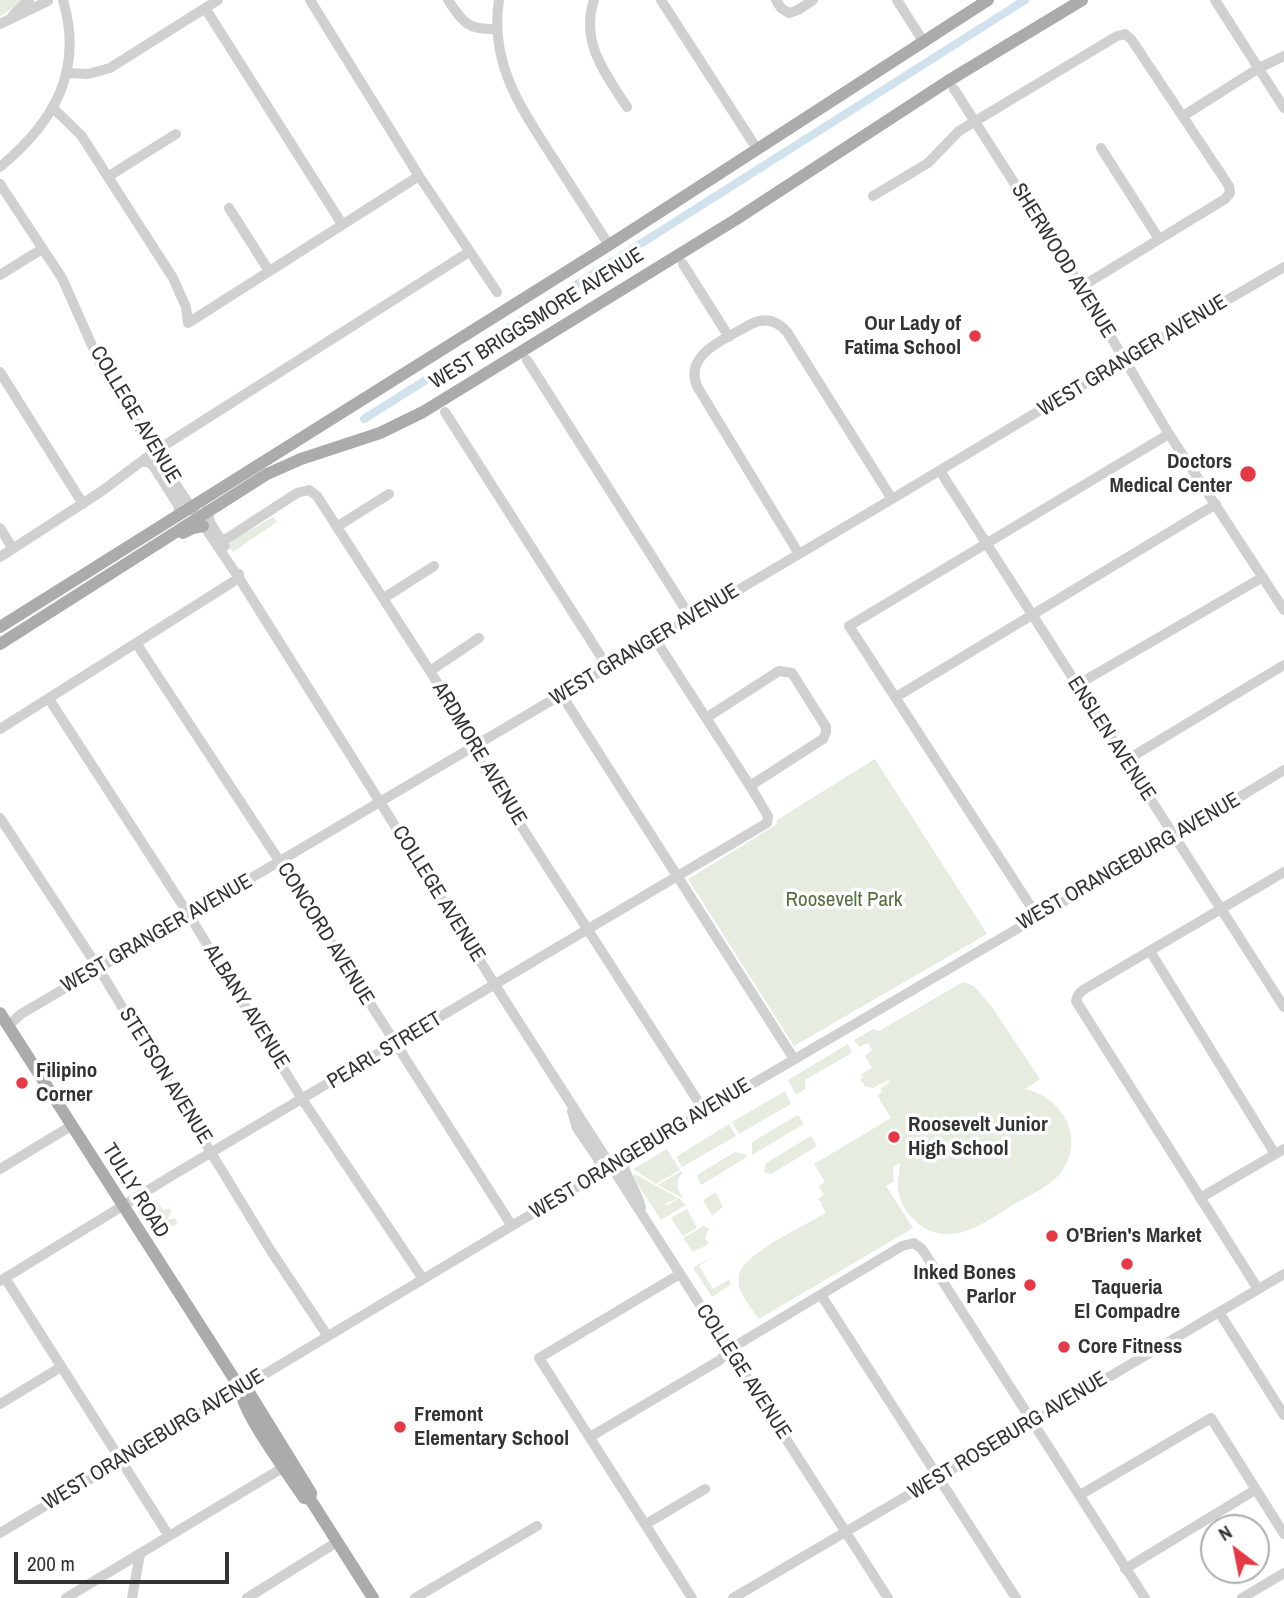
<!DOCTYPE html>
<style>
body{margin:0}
#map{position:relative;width:1284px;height:1598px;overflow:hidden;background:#fff;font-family:"Archivo Narrow",sans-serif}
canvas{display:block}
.north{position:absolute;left:1200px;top:1514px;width:70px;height:70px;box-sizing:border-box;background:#fff;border:2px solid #adadad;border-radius:50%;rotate:328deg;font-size:19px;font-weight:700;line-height:28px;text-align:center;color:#333}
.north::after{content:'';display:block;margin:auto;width:24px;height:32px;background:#e63946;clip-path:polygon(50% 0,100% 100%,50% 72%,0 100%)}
.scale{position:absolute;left:14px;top:1552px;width:215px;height:32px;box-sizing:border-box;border:4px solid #333;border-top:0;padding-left:9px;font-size:21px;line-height:24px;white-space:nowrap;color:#333;-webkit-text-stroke:5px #fff;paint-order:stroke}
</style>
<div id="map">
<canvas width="1284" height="1598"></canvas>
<div class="north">N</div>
<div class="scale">200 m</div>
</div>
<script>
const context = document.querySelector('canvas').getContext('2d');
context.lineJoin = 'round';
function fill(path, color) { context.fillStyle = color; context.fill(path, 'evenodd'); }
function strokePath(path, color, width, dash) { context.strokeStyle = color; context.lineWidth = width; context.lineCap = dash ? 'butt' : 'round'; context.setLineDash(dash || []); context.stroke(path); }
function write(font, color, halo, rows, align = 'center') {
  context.font = font + ' "Archivo Narrow",sans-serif'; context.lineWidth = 7; context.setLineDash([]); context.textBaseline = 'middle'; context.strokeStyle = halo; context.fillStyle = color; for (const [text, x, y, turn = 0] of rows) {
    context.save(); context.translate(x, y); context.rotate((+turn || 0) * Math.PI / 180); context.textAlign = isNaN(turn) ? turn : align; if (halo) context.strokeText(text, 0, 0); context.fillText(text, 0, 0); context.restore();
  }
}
fill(new Path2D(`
 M0,0H25L0,16Z
 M273,517L277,522L233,552L229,546L233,540Z
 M875,759L987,934L794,1046L688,879L776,825L777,820Z
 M963,982L974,986L992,1007L1040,1079L1025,1089C1062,1097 1086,1137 1062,1171C1050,1187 1030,1195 1013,1205C985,1222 953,1248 920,1225C908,1216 900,1203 898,1189C897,1180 900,1170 900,1163L893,1167L894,1181L886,1186L913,1228L759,1319C751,1307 735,1290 739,1275C743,1254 804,1226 826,1213L821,1204L822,1203L818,1199L824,1195L819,1186L825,1182L814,1164L891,1118L877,1095L882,1092L880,1089L890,1082L888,1080L873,1088L865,1086L860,1079L863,1077L861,1074L872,1068L865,1056L872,1050L868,1043L859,1047L854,1040L873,1029L879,1031Z
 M848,1044L851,1051L850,1054L805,1080V1089L796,1095L788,1080Z
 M785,1091L791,1104L739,1134L732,1122Z
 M798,1115L804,1124L752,1155V1142Z
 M729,1124L736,1136L682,1167L676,1157Z
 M811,1136L817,1146L771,1174L764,1172L766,1163Z
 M667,1149L680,1170L656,1184L633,1169Z
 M735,1152L746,1155L747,1157L701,1185L697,1175Z
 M681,1171L682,1173L678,1179V1189L684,1199L658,1185Z
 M635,1174L678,1198L665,1204L666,1206L679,1198L686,1205L661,1220L633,1177Z
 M716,1192L723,1207L712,1216L703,1200Z
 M157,1201L163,1210L170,1209L172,1211L168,1218L169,1220L174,1218L178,1223L161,1233L145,1209Z
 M687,1209L697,1228L683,1236L671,1218Z
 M704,1226L709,1229L705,1238L709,1244L693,1252L683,1238Z
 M713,1256L699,1266L713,1289L730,1279V1285L712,1297L693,1268Z`), '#e6ecdf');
strokePath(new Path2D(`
 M574,286L1025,0
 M364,419L551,301`), '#cfe2ee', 8);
strokePath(new Path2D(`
 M310,0L419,176L497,292
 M448,0C463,22 467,30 496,29
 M499,0C489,63 521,108 553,158C572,187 590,216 609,245
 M594,0C580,42 605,73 627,107
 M661,0L757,149
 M776,0L781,8L789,13L798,10L813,0
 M897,0L923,41
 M1215,0L1284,108
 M205,8L342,224
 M13,15L29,0
 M0,24L48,1
 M67,73L88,74L110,68L218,0
 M954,89L1081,287L1169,434L1284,610
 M53,108L81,135L173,278L186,307L188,323L419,176
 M1183,116L1259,68L1284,56
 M1101,148L1159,239
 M0,167C54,122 84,71 63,0
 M109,176L176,134
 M0,184L62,278L102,368L154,452L239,578L509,1007L888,1598
 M873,196L928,163L959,131L1117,36L1125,34L1131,39L1229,186L1230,193L1225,199L1081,287
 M229,208L269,271
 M683,264L729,337
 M0,275L42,249
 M527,360L691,618
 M0,372L83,504
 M445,412L607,666
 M142,462H149L154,467L178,505L180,513
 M940,471L1284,1007
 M207,510L211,524L225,546
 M338,526L389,494
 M0,528L13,549
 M217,545L297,493L309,490L317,496L446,696L459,727L471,748L705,1112
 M799,554L698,388C681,354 728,338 751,324C765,317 777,320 787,332L892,499
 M0,557L102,491L154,452L469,252
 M384,598L434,566
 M136,643L280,862L512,1226
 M430,671L479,638
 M1077,685L1263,577
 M561,694L794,1059
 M896,697L1216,504
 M49,699L189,915L302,1099L423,1279
 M706,718L779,671L792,673L826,727V732L823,739L750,786
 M0,729L239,578V574
 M1125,761L1284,665
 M0,818L99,969L271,1251L327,1335
 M1037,916L849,626L1169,434
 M1150,951L1275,1154
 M8,1026L21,1014L50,997L892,499L1124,360L1284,267
 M572,1111L577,1128L598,1159L600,1173
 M623,1160C624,1177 638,1191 641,1208
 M0,1169L71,1126
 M1200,1198L1284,1149
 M680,1274L539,1358L692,1598
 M5,1278L169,1536
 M0,1281L173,1175L767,823L768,816L750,786L655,639
 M1258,1289L1076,1001L1078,995L1083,990L1284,872
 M821,1295L1016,1598
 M1219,1312L1284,1415
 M0,1404L61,1367
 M590,1437L720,1360L729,1350L740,1343L902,1246L914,1243L922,1249L1145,1598
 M1080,1495L1211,1418L1284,1534
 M646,1524L705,1489
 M0,1533L590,1179L1174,837L1284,770
 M1125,1569L1255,1490
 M66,1598L284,1467
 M132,1598L140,1554
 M247,1598L337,1542
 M415,1598L537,1526
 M733,1598L1284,1274
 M1242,1598L1284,1573`), '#d0d0d0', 10);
strokePath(new Path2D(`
 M183,533L193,528L203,526
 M0,627L609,245L988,0
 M0,644L267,474L301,459L380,433L423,412L735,220L948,81L1082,0
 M0,1013L240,1388L250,1394L311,1493L310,1499
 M240,1388C243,1415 288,1473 304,1498L310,1499L373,1598`), '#ababab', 12);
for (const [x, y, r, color] of [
 [975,336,7,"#e63946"],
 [1248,474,9,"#e63946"],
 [22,1083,7,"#e63946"],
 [894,1137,7,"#e63946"],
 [1052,1236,7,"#e63946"],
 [1127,1264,7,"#e63946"],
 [1030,1285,7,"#e63946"],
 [1064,1347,7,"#e63946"],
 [400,1427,7,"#e63946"]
]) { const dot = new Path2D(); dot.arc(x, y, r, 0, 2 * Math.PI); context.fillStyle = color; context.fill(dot); strokePath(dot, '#fff', 2.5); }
write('21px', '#333', '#fff', [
 ["SHERWOOD AVENUE",1063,261,58],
 ["WEST BRIGGSMORE AVENUE",537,319,-32],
 ["WEST GRANGER AVENUE",1133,356,-31],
 ["COLLEGE AVENUE",135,415,59],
 ["WEST GRANGER AVENUE",645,645,-31],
 ["ENSLEN AVENUE",1111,739,57],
 ["ARDMORE AVENUE",479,754,59],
 ["WEST ORANGEBURG AVENUE",1129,862,-30],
 ["COLLEGE AVENUE",438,894,58],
 ["WEST GRANGER AVENUE",157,934,-30],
 ["CONCORD AVENUE",325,934,58],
 ["ALBANY AVENUE",246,1007,58],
 ["PEARL STREET",385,1051,-31],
 ["STETSON AVENUE",165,1076,58],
 ["WEST ORANGEBURG AVENUE",641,1149,-31],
 ["TULLY ROAD",135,1191,58],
 ["COLLEGE AVENUE",743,1372,57],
 ["WEST ROSEBURG AVENUE",1008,1436,-31],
 ["WEST ORANGEBURG AVENUE",154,1440,-31]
]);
write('bold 21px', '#333', '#fff', [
 ["Our Lady of",961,324,"right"],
 ["Fatima School",961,348,"right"],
 ["Doctors",1232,462,"right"],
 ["Medical Center",1232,486,"right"],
 ["Filipino",36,1071],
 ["Corner",36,1095],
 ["Roosevelt Junior",908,1125],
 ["High School",908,1149],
 ["O'Brien's Market",1066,1236],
 ["Inked Bones",1016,1273,"right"],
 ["Parlor",1016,1297,"right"],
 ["Taqueria",1127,1288,"center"],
 ["El Compadre",1127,1312,"center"],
 ["Core Fitness",1078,1347],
 ["Fremont",414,1415],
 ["Elementary School",414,1439]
], 'left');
write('21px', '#56703f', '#fff', [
 ["Roosevelt Park",844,900]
]);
</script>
